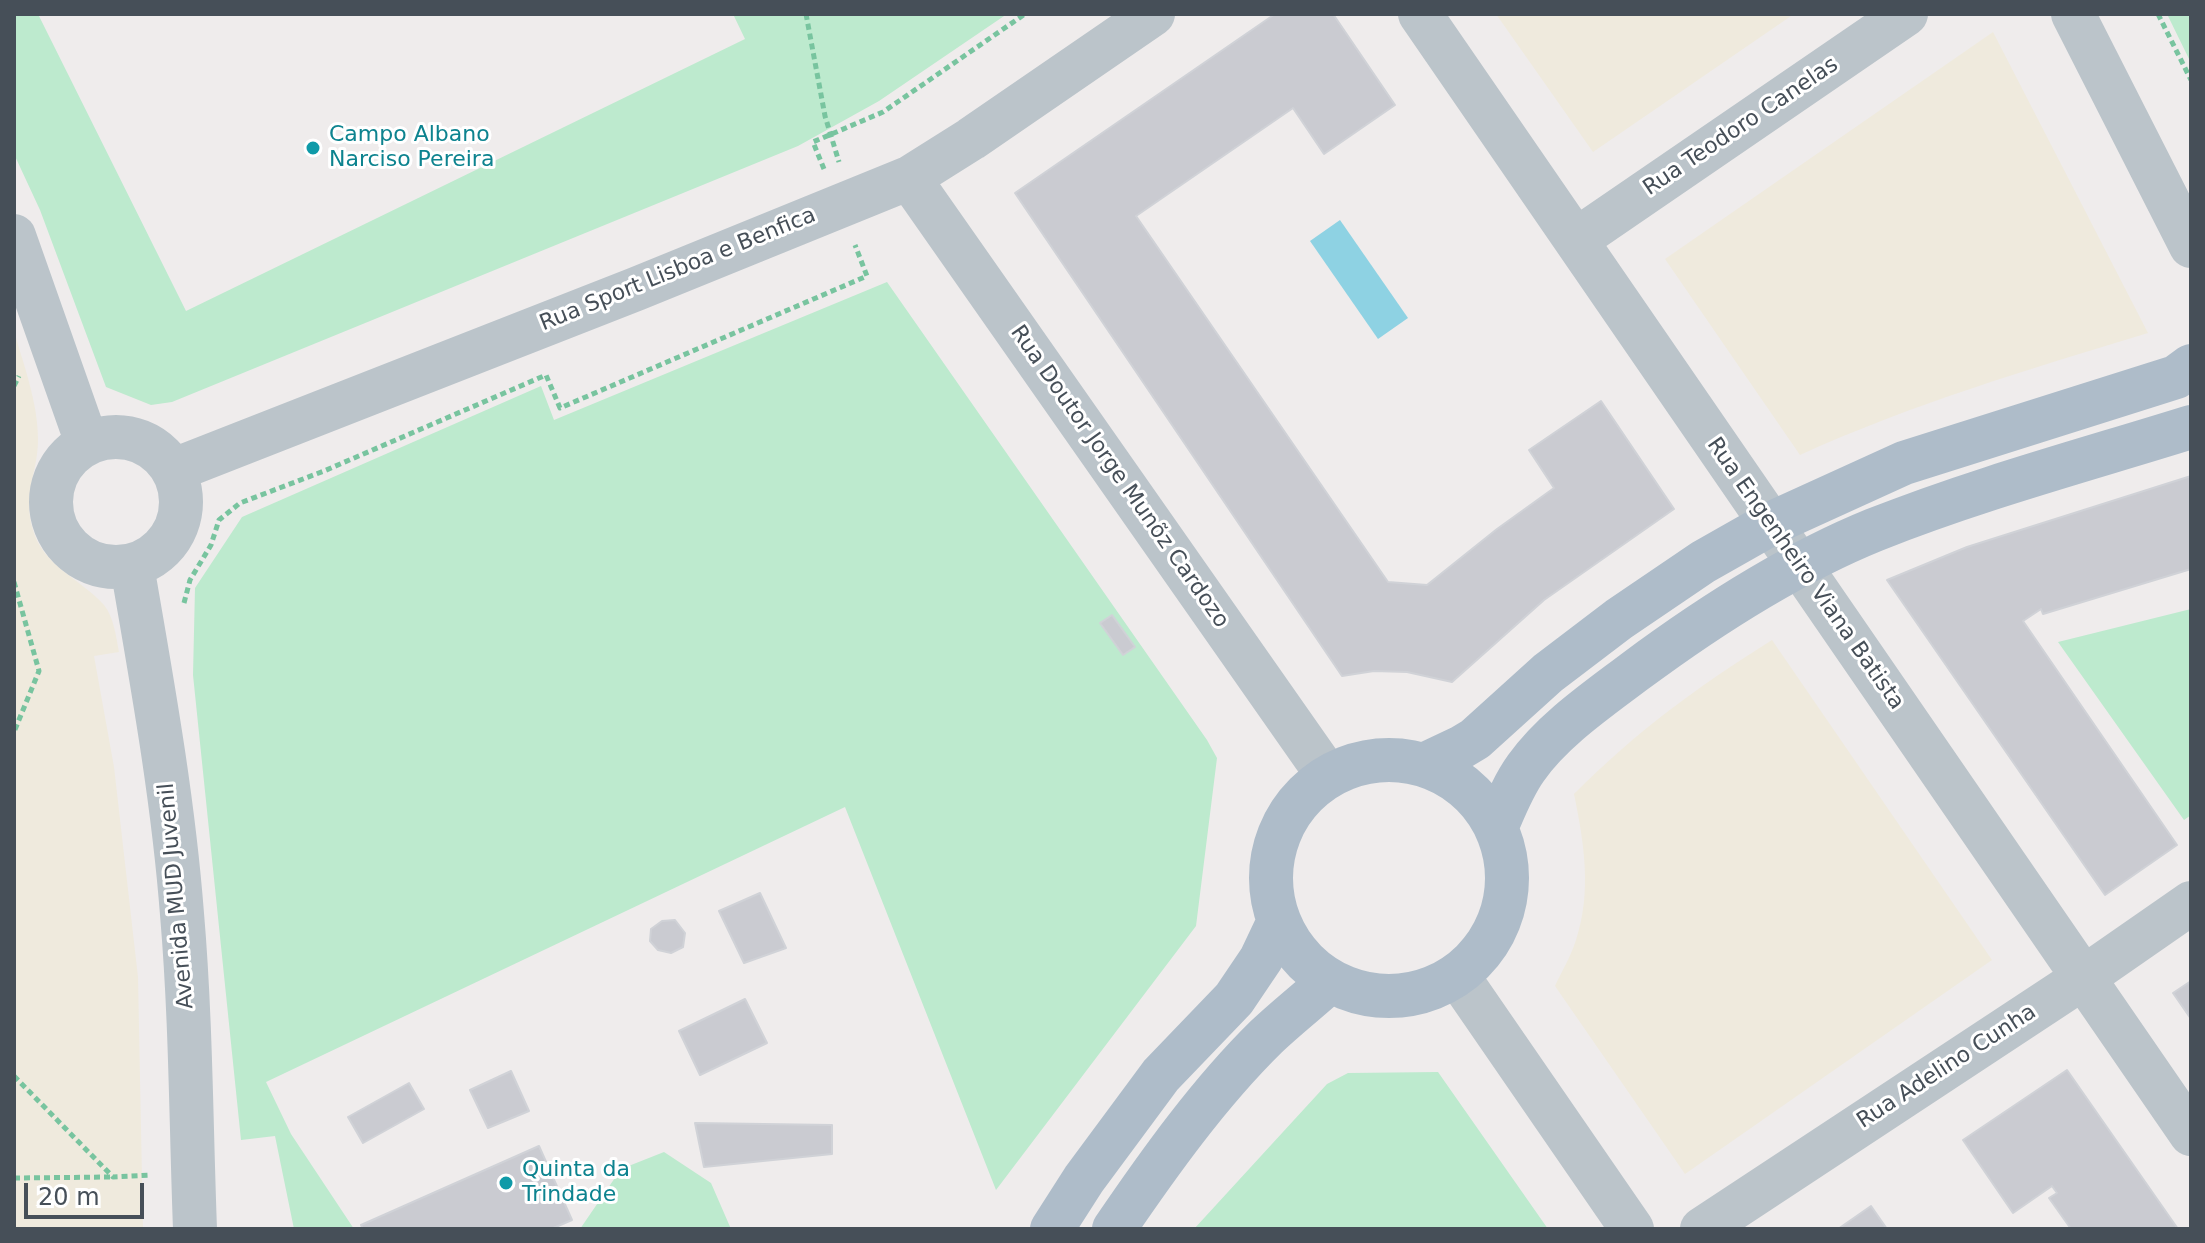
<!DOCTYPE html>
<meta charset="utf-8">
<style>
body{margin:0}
#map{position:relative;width:2205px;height:1243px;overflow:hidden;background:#efecec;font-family:"DejaVu Sans",sans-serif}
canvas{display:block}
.frame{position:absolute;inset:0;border:16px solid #464f58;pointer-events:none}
.scale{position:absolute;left:24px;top:1183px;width:120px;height:36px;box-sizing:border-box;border:4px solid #464f58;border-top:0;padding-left:10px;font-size:24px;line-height:28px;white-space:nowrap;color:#464f58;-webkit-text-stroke:6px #fff;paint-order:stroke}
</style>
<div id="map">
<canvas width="2205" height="1243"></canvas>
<div class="frame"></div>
<div class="scale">20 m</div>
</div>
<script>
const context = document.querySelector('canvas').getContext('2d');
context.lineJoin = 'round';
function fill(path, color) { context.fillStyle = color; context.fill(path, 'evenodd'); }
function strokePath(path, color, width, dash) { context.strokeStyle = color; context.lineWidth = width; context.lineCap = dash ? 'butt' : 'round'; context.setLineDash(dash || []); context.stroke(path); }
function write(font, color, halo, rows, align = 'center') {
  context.font = font + ' "DejaVu Sans",sans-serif'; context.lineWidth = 6; context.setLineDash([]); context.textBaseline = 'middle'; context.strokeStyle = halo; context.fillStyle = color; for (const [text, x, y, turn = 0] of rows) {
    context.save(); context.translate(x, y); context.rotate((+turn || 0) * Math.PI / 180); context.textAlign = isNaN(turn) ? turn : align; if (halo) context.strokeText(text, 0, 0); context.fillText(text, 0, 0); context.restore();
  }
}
fill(new Path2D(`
 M14,14H38L186,311L745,39L733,14H1007L879,101L798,146L172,402L151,405L106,387L40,210L14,154Z
 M2167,14H2191V63Z
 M887,282L1207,740L1217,758L1196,926L996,1190L845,807L266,1082L291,1134L354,1229H294L275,1136L241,1140L193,675L195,588L242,517L541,386L554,420Z
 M2191,609V815L2184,820L2058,642Z
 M1438,1072L1548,1229H1194L1327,1084L1348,1073Z
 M664,1152L711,1183L731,1229H580L621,1169Z`), '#bdeace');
fill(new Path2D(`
 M1496,14H1794L1593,152Z
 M1993,32L2148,333C2030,369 1912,404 1800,455L1665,259Z
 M14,331C24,366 38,403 38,439C38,474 22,493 33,530C43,566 81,579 104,605C114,618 116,636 119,652L94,656L114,767L138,977L143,1229H14Z
 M1772,640L1992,960L1685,1174L1555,986C1562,971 1571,956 1576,940C1592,891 1584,843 1574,794C1638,730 1696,688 1772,640Z`), '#efeadd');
fill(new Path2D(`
 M1340,220L1408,318L1378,339L1310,241Z`), '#8ed2e3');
const building = new Path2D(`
 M1275,14H1333L1395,105L1324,154L1293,108L1136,216L1388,582L1427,585L1497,529L1554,488L1529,450L1601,401L1674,509L1544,600L1452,682L1407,672L1374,671L1342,676L1015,193Z
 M2191,476V569L2043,614L2041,609L2023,621L2177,845L2105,895L1887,580L1967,547Z
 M1112,615L1135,647L1123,655L1100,623Z
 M760,893L786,948L744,963L719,911Z
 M675,920L685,933L683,947L671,953L658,950L650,941L651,929L662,921Z
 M2191,981V1019L2173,993Z
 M745,999L767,1043L700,1075L679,1031Z
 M2067,1070L2178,1229H2071L2049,1198L2057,1193L2052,1186L2013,1213L1963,1140Z
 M511,1071L529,1111L488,1128L470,1090Z
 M409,1083L424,1109L363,1143L348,1117Z
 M695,1123L832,1125V1154L704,1167Z
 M539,1146L572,1220L551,1229H363L361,1225Z
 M1871,1206L1887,1229H1838Z`);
fill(building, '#cacbd1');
strokePath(building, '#d0d2d7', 2);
strokePath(new Path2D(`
 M806,14L825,116L839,162
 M2158,14L2191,80
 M824,169L813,142L883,112L1025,14
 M14,386L19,376
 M14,582L39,671L14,732
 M184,603L190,580L211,545L219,520L240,503L324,471L546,375L560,408L867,276L855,245
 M14,1076L113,1177L151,1175
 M14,1178L112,1177`), '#78c49f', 5, [6, 4]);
strokePath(new Path2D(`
 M1420,14L2191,1134
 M2073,14L2191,246
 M909,178L1328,776
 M14,236L87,443
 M1576,240L1906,14
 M51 502a65 65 0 1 1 130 0a65 65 0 1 1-130 0Z
 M174,470L636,289L909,178L971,139L1153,14
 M132,566C152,682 173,797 182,914C191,1019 191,1124 195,1229
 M1457,975L1632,1229
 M1702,1229L2083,978L2191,903`), '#bbc4ca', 44);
strokePath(new Path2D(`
 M1271 878a118 118 0 1 1 236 0a118 118 0 1 1-236 0Z
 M1424,765L1460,748L1475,739L1548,673L1619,619L1703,562L1770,524L1904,463L2176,377L2191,366
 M1496,828C1505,807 1513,786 1526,768C1553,730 1597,700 1634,672C1708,617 1788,565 1874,530C1977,489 2085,460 2191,427
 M1052,1229L1084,1179L1161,1075L1234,999L1261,959L1279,921
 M1114,1229C1159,1163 1209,1093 1266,1037C1286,1018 1309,1000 1330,981`), '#aebcc9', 44);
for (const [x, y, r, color] of [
 [313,148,8,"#0f9aa8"],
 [506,1183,8,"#0f9aa8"]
]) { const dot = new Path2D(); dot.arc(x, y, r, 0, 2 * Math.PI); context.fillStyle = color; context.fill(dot); strokePath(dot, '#fff', 3); }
write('22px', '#464f58', '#fff', [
 ["Rua Teodoro Canelas",1741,127,-34],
 ["Rua Sport Lisboa e Benfica",678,270,-22],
 ["Rua Doutor Jorge Munõz Cardozo",1119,477,55],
 ["Rua Engenheiro Viana Batista",1805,574,55],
 ["Avenida MUD Juvenil",177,896,-95],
 ["Rua Adelino Cunha",1947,1067,-33]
]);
write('22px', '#0d838f', '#fff', [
 ["Campo Albano",329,135],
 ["Narciso Pereira",329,160],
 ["Quinta da",522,1170],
 ["Trindade",522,1195]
], 'left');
</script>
